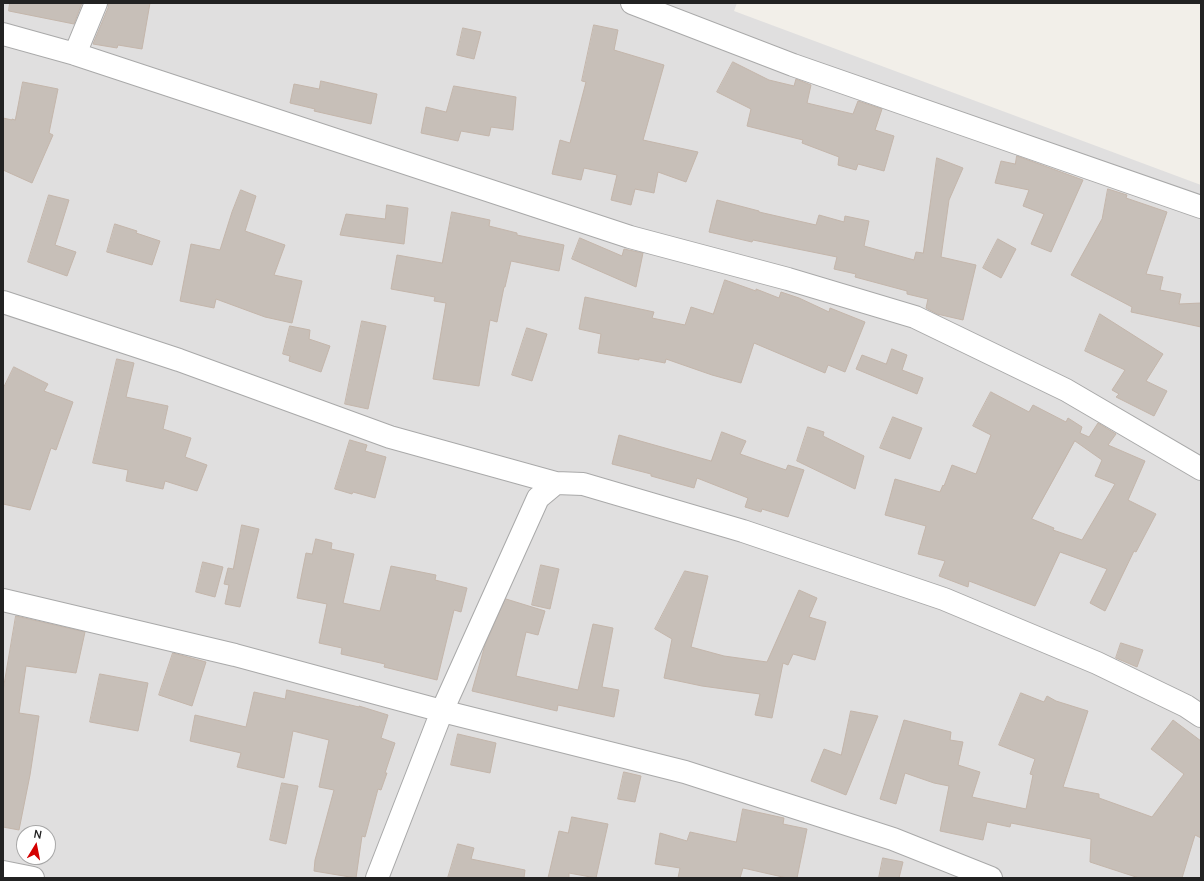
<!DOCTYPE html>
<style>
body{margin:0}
#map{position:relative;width:1204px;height:881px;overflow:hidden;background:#f2efe9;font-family:Manrope,sans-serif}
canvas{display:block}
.frame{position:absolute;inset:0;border:4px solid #222;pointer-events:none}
.north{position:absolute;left:16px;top:825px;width:40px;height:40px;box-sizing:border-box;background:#fff;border:1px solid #a7a7a7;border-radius:50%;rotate:10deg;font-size:11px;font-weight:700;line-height:16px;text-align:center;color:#222}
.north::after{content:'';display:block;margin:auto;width:14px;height:18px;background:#d40000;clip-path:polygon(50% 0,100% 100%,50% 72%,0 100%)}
</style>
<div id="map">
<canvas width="1204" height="881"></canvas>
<div class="frame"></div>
<div class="north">N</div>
</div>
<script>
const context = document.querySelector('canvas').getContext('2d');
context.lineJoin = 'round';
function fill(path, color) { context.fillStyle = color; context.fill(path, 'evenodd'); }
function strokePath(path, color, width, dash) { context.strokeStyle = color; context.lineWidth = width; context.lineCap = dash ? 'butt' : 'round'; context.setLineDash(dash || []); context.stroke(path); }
fill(new Path2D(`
 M3,3H737L734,11L1201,185V878H3ZM24,833H48V857H24Z`), '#e0dfdf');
const building = new Path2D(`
 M10,3H82L74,24L9,11Z
 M108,3H150L142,49L118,45L117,48L93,44L108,8Z
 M594,25L618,30L614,50L664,65L643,140L698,152L686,182L658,172L654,193L635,189L631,205L611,200L617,175L584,168L581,180L552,174L560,140L570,143L586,82L582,81Z
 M463,28L481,32L474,59L457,55Z
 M733,62L769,80L794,86L796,79L811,85L807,103L853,114L858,101L882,109L875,130L894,136L884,171L858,164L856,170L838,165L839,157L802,143L803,140L747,126L751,109L717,92Z
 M321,81L377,94L371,124L314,111L315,109L290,103L294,84L319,89Z
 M23,82L58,89L49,133L53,135L32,183L3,170V118L12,120V119L15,120Z
 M454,86L516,97L513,130L491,127L489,136L461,131L458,141L421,133L426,107L446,112Z
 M1017,156L1083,180L1051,252L1031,244L1044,214L1023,206L1029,190L995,183L1001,161L1015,164Z
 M937,158L963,168L949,200L941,257L976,265L963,320L937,314L926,308L928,299L907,294V291L855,277L856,274L834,269L837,257L753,240L752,242L709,232L717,200L759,211V212L816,225L819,215L844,222L845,216L869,221L864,246L914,260L916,252L923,253Z
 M1108,189L1127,195L1126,198L1167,212L1146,274L1163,277L1160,290L1181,294L1179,304L1201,303V327L1131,312L1132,307L1071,275L1102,219Z
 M241,190L256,196L245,231L285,245L274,275L302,281L292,323L265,317L216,299L214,308L180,301L191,244L220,250L232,212Z
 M49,195L69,200L55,245L76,252L67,276L28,262Z
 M387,205L408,208L404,244L340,235L346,214L385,219Z
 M452,212L490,220L489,226L517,233V235L564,245L559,271L511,261L505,287H504L497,322L490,320L479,386L433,379L446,303L434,301L435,297L391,289L397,255L442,263Z
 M115,224L137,231L136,233L160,241L152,265L107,252Z
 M580,238L622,256L624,249L643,253L636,287L572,259Z
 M998,239L1016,249L1001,278L983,268Z
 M725,280L756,291V289L779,298L781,292L799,298L829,312L830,308L865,322L845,372L828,365L825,373L754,343L741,383L712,375L666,359L665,363L639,358V360L598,353L601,334L579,329L585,297L654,312L652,318L685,325L691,307L713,314Z
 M1100,314L1163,354L1146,381L1167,391L1154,416L1116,397L1119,394L1112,390L1125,370L1085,351Z
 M362,321L386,326L368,409L345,404Z
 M290,326L310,330L309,339L330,346L321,372L289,361L290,356L283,354Z
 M527,328L547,334L532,381L512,375Z
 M892,349L907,355L902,370L923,378L917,394L856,369L862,355L886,364Z
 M117,359L134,363L126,397L168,406L163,429L191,438L185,457L207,465L197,491L165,481L163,489L126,481L128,470L93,463Z
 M14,367L48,384L44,391L73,402L56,450L51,448L30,510L3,504V389Z
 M991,392L1029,412L1033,405L1066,422L1068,418L1082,427L1080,433L1089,437L1098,423L1116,434L1108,445L1145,461L1128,500L1156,514L1136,552L1134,551L1105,611L1090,603L1107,569L1060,552L1035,606L969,581L968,587L939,576L945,561L918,554L926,526L885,515L895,479L940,492L943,485L944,486L952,465L976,474L991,435L973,426ZM1075,441L1102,460L1095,476L1115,484L1082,540L1053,530L1054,528L1032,519Z
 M893,417L922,428L910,459L880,448Z
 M808,427L824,432L823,436L864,456L855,489L797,461Z
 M722,432L746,441L740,454L786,470L788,465L804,470L788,517L762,509L761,512L745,507L748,498L697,478L694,488L651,476V474L612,464L619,435L711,461Z
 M350,440L367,445L365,451L386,457L375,498L353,492L352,494L335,489Z
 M242,525L259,529L240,607L225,604L229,585L224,584L228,568L233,569Z
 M316,539L332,543L331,549L354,554L343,603L380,611L391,566L436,575L435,580L467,588L461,612L454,610L437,680L384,667L385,664L341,654L342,648L319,643L327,604L297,598L306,553L312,554Z
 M203,562L223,567L215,597L196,592Z
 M541,565L559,569L550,609L532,605Z
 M685,571L708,576L691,647L724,656L767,662L799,590L817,598L809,617L826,622L815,660L793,654L788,665L783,663L772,718L755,715L760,694L702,686L664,678L672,639L655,629Z
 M506,599L545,611L538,635L526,632L516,676L578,690L593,624L613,628L602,687L619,690L614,717L558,705L557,711L472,691L485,645Z
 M16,616L85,632L76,673L26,666L19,713L39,716L30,775L19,830L3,827V691Z
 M1121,643L1143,650L1137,667L1116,658Z
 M173,653L206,662L192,706L159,695Z
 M100,674L148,683L138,731L90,722Z
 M287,690L359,707V706L388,715L381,738L395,743L385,773H387L381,790L378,789L365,837L362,836L356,878L314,871L315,860L334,790L319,787L329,740L293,731L284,778L237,767L241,753L190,741L195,715L246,727L254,692L285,699Z
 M1021,693L1044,702L1047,696L1056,701L1088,711L1063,787L1099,794V798L1152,817L1184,774L1151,749L1173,720L1201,741V838L1195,835L1182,878H1139L1090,862L1091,839L1011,823L1010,827L987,822L983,840L940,831L949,786L934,783L905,773L896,804L880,799L904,720L951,732L950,740L963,742L958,765L980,772L972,797L1026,809L1033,775L1030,774L1035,759L999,745Z
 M851,711L878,716L846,795L811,781L824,749L841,755Z
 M458,734L496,743L490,773L451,765Z
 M624,772L641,776L635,802L618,799Z
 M282,783L298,786L286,844L270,840Z
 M743,809L784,818L783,824L807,829L797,878H787L743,868L740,878H678L680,868L655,864L660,833L687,841L690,832L736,842Z
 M572,817L608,824L596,878L569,873V878H548L559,831L568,833Z
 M458,844L474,848L471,859L525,870L524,878H448Z
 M883,858L903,862L899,878H879Z`);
fill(building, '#c7bfb8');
strokePath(building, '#c4b6ab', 1);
const minor = new Path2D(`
 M632,3L793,65L1201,207
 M3,34L75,54L630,237L788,279L915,317L1066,390L1201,469
 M75,54L96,3
 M3,302L179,360L390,437L556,483
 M3,600L235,655L442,711L685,772L893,839L991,878
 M3,872L33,878
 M377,878L442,711L538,498L556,483L583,484L743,531L944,599L1097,663L1186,706L1201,716`);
strokePath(minor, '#a9a9a9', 24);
strokePath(minor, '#fff', 22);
</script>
